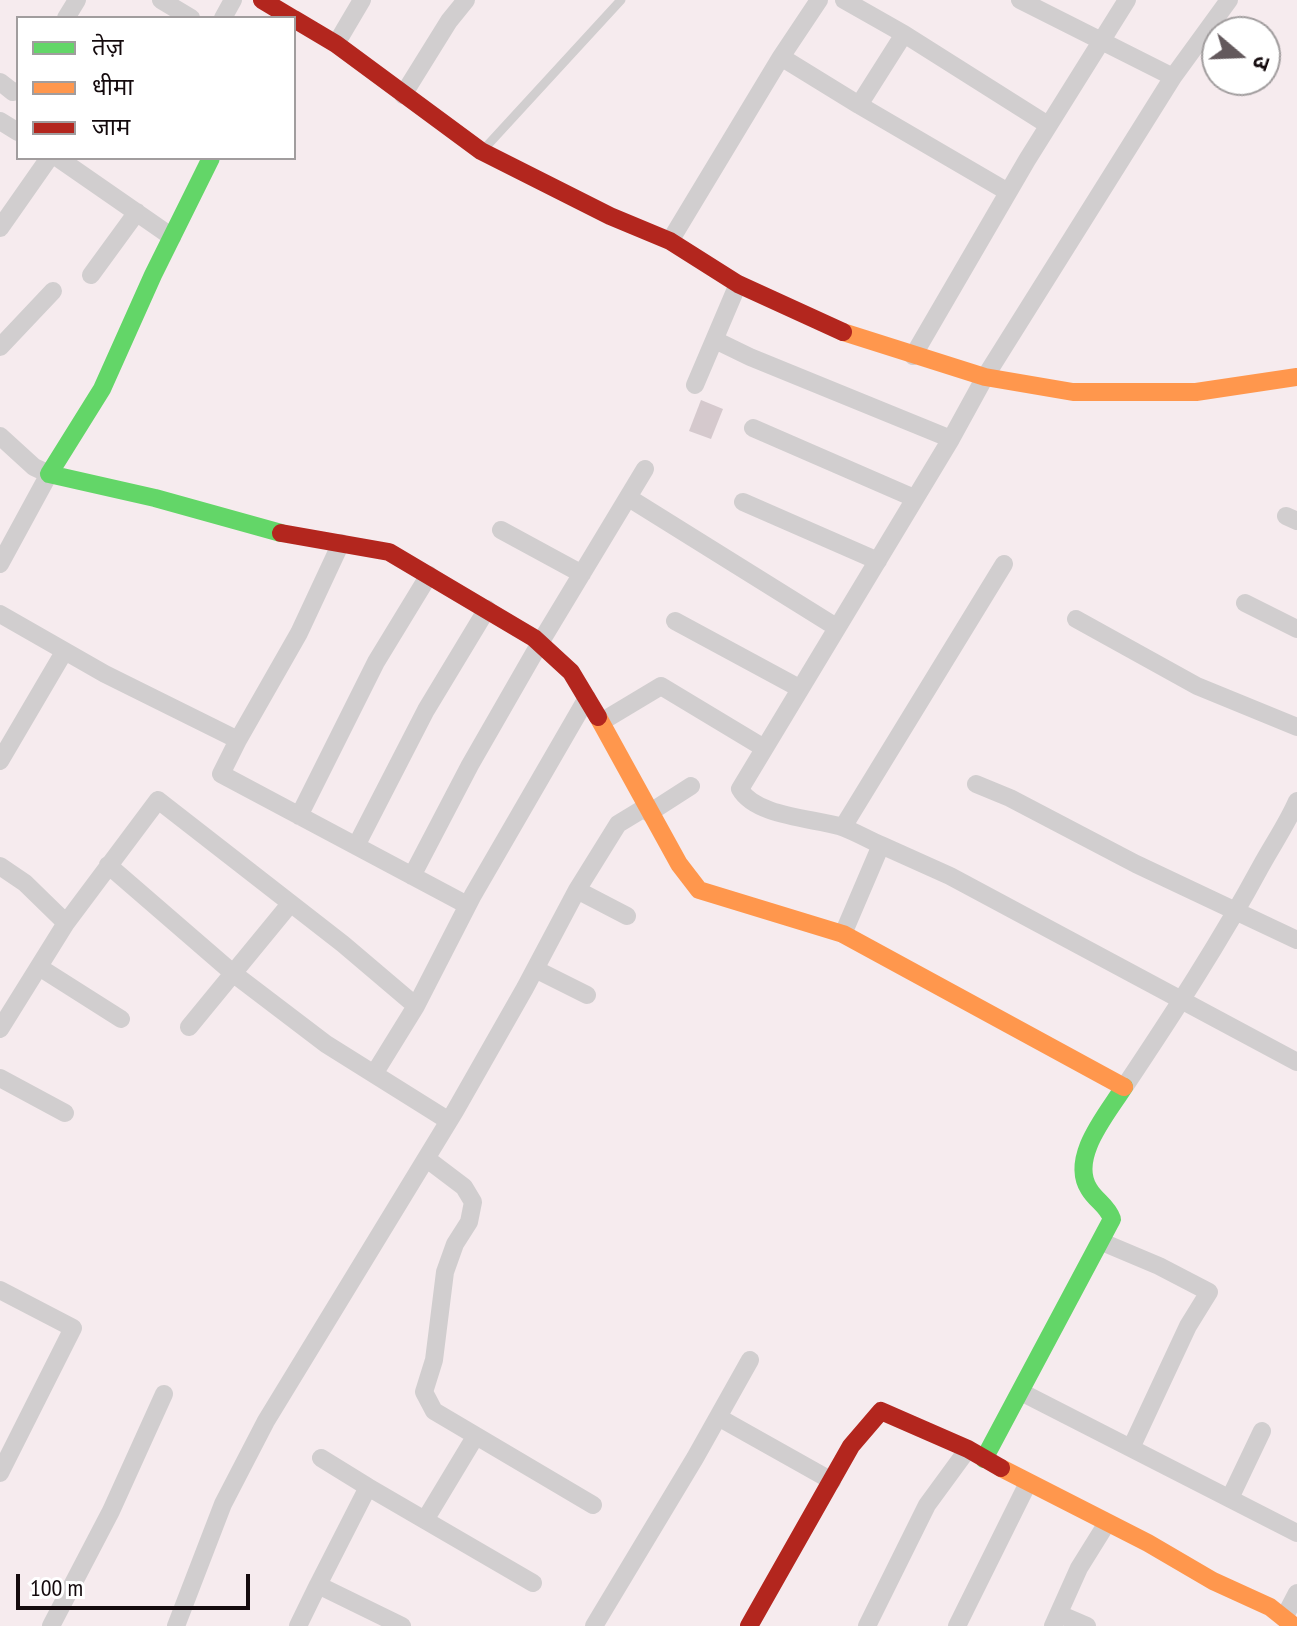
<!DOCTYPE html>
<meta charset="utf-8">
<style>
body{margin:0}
#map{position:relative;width:1297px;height:1626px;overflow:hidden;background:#f6ebee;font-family:"PT Sans Narrow","Noto Sans Devanagari",sans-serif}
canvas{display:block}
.legend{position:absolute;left:16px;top:16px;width:280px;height:144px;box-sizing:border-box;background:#fff;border:2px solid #a19d9e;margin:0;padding:10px 14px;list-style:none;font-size:24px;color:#140a0d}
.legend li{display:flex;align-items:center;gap:16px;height:40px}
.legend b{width:40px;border:2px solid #a19d9e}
.north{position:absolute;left:1201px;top:16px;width:80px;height:80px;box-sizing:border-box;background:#fff;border:2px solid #a19d9e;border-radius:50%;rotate:109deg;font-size:22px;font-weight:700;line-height:32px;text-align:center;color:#140a0d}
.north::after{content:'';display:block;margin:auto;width:28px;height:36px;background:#63595c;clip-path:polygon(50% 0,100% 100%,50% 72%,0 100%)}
.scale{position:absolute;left:16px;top:1574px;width:234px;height:36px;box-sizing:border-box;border:4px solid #140a0d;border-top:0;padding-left:10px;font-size:24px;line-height:28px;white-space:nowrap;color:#140a0d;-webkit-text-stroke:6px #fff;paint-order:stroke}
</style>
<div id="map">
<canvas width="1297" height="1626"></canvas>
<ul class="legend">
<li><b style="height:10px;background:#63d668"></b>तेज़</li>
<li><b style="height:10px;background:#ff974d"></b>धीमा</li>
<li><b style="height:10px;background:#b3261e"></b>जाम</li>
</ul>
<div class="north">उ</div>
<div class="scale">100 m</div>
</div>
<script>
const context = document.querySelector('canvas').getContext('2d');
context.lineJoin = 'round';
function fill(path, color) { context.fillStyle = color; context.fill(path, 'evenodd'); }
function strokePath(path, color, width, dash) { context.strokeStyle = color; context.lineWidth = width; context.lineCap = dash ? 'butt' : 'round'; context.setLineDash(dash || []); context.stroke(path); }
fill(new Path2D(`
 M701,400L723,409L711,439L689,431Z`), '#d5c9cd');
strokePath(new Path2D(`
 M484,149L621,0`), '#d1cecf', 9);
strokePath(new Path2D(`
 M161,0L191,18
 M844,0L904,34
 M1020,0L1173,77
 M66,18L77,0
 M223,18L233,0
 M336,44L362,0
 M781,57L859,105
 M0,82L13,92L18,91
 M403,95L449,21L466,0
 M0,121L18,132
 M58,158L172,237
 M1008,192L859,105L904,34L1048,125
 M0,228L49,158
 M670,241L781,57L819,0
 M91,275L137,212
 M715,340L750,357L951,439
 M0,347L53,291
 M913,356L1027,160L1127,0
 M695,385L738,284
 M753,428L914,498
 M0,436L34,467L49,474L0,564
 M629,498L836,627
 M743,502L878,561
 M1286,516L1297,521
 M501,530L582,574
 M1245,603L1297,629
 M0,614L105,674L238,740L299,633L341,543
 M1076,619L1197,686L1297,727
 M675,621L799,688
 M601,722L661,686L764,748
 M238,740L221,774L467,905
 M0,761L64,652
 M976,784L1010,798L1136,864L1297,940
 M649,813L691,786
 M299,816L376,662L429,575
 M843,827L1004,564
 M881,845L950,876L1297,1062
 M356,846L426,710L487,609
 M108,865L234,974L326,1044L449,1121
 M0,866L25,883L66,923L0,1029
 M412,876L470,765L540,643L645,469
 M577,890L627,916
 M66,923L158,800L343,944L416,1006
 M843,934L881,845C867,839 854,831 839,826C811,818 755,816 740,789L951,439L985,377L1173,77L1229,0
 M39,967L121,1019
 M535,969L587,995
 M189,1027L290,904
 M374,1074L416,1006L473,895L587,698
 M0,1078L65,1113
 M1125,1086C1173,1014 1220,942 1261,866C1273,844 1287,824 1297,801
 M427,1159L464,1187L473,1202L469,1222L455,1244L445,1272L434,1360L424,1392L434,1411L593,1505
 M1102,1242L1159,1266L1209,1292L1188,1326L1131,1448
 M0,1290L73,1328L0,1473
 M1021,1392L1297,1533
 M718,1417L832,1481
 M321,1458L368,1487
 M1230,1498L1262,1431
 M425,1520L475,1437
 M318,1585L368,1487L533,1583
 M1059,1614L1087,1626
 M1284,1618L1297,1593
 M51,1626L111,1511L164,1394
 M176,1626L223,1504L266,1421L455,1111L525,988L577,890L618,824L646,807
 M298,1626L318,1585L402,1626
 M594,1626L695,1458L750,1360
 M867,1626L927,1505L968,1449
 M957,1626L1028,1483
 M1053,1626L1079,1568L1107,1523`), '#d1cecf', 18);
strokePath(new Path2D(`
 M211,158L153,275L102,389L49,474L155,498L281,533
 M984,1459L1112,1219C1107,1205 1096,1201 1089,1189C1069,1157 1108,1113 1124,1087`), '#63d668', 18);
strokePath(new Path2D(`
 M843,332L985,377L1073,392H1196L1297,377
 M598,717L679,864L699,890L843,934L1124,1087
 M1001,1468L1148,1543L1213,1581L1270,1607L1294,1626`), '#ff974d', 18);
strokePath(new Path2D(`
 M262,0L292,18
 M294,19L336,44L481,151L610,216L670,241L738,284L843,332
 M281,533L389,552L534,638L571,672L598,717
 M749,1626L851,1446L881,1411L968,1449L1001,1468`), '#b3261e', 18);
</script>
